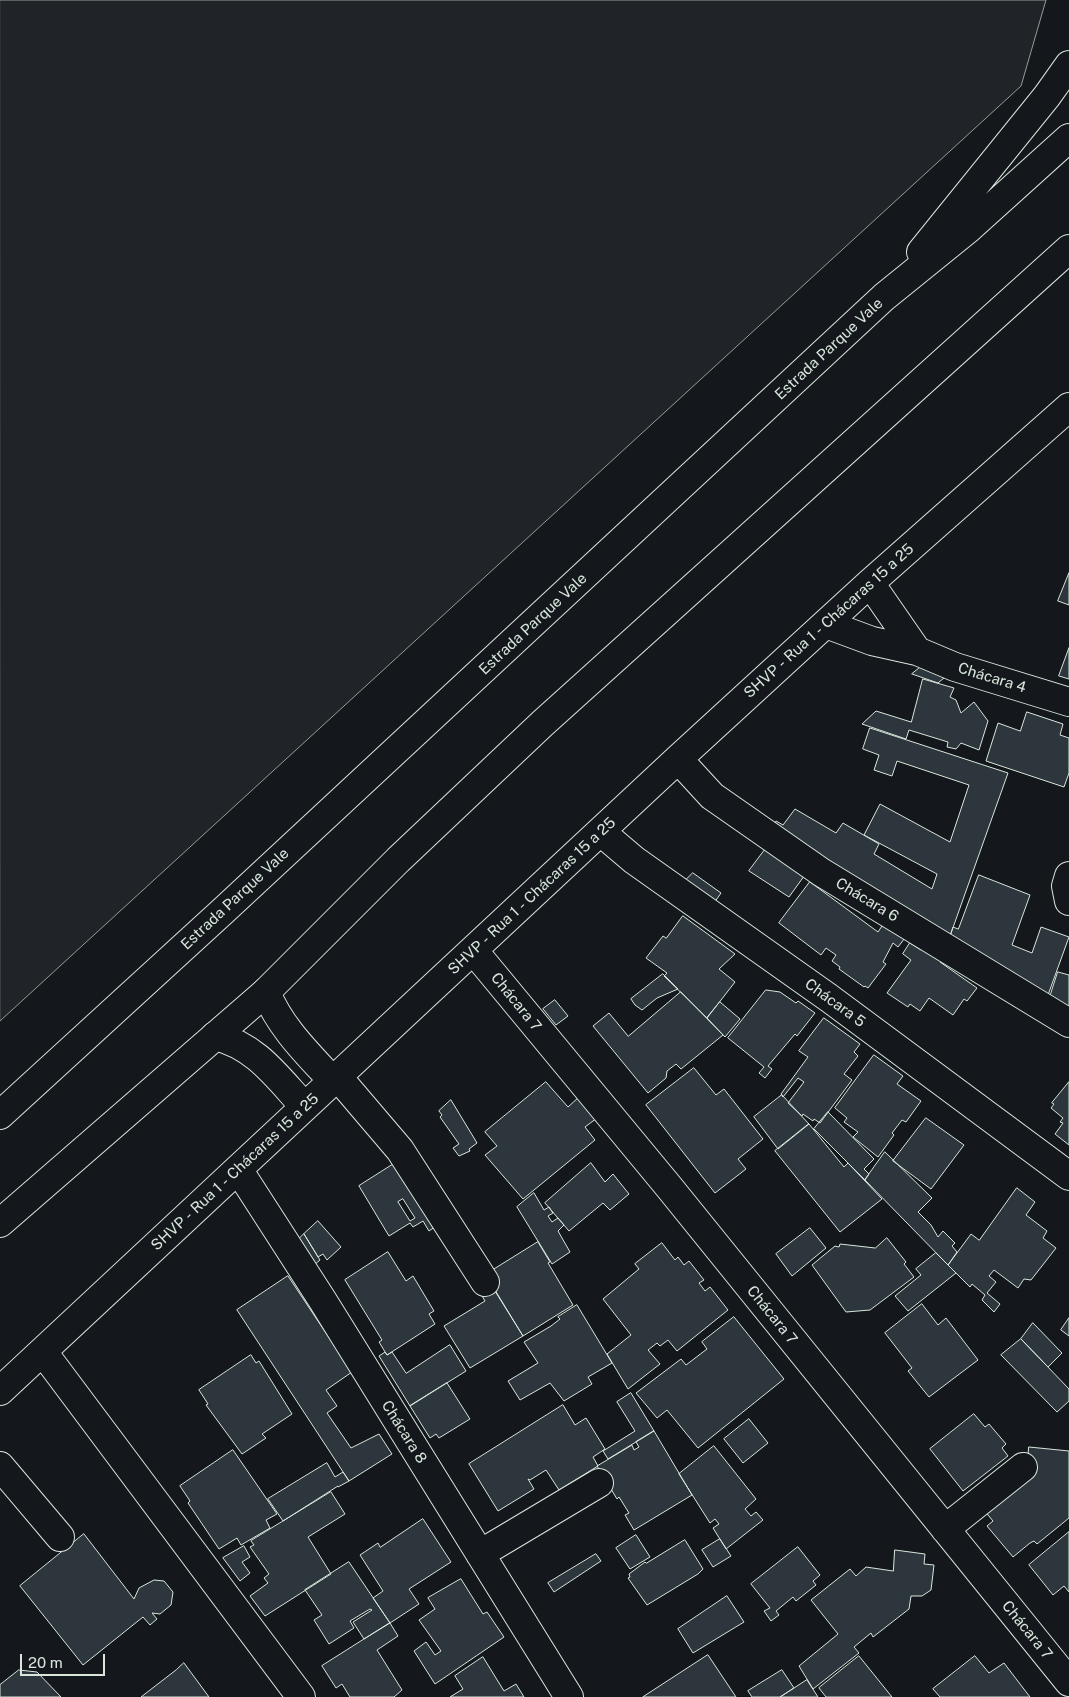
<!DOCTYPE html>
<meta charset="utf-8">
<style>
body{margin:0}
#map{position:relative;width:1069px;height:1697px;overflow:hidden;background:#14181c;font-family:"Public Sans",sans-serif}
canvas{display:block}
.scale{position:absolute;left:20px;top:1654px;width:85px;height:22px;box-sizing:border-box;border:2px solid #d8e6dc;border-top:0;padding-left:6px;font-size:15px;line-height:18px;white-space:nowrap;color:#d8e6dc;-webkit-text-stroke:4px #14181c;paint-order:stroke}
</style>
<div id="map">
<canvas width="1069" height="1697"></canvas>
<div class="scale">20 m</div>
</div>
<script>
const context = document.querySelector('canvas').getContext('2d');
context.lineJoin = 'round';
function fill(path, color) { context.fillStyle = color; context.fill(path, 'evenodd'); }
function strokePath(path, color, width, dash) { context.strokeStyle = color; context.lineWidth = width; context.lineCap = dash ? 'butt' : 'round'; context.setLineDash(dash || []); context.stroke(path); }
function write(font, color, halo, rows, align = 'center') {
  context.font = font + ' "Public Sans",sans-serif'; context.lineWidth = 4; context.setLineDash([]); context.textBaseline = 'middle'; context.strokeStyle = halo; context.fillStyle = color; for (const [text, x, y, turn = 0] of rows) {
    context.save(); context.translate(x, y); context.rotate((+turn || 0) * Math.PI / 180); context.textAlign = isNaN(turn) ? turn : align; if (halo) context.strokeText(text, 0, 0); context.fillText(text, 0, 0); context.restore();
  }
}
const green = new Path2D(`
 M0,0H1046L1021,86L0,1021Z`);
fill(green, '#202428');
strokePath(green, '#939e99', 1);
const building = new Path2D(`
 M1069,573V605L1058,601Z
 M1069,648V679L1059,676Z
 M938,653L950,673L938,683L912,674Z
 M923,679L954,688L950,697L956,700L961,713L974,702L988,721L979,750L961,743L956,749L947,747L948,742L909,730L906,739L862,724L876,711L911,722Z
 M1027,712L1063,724L1060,735L1069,738V773L1064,787L986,761L998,723L1020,731Z
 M870,728L1008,773L950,936L772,828L776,821L783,825L795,809L836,833L843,823L879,844L874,854L932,889L937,874L864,835L880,804L950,842L969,785L897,761L892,776L874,770L879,755L863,749Z
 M767,847L807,872L789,897L749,871Z
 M693,873L721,893L714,903L685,881Z
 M979,875L1030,895L1012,945L1032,953L1041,927L1069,937L1048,995L950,936L953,927L958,929Z
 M810,882L878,932L886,920L908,934L898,947L893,943L883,962L886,964L868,988L865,986L864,987L839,969L840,967L832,961L836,955L826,948L821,955L779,923Z
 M683,916L735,954L719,969L735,982L707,1018L664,976L667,973L646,958L663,936L666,938Z
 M910,943L921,950L923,948L941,961L940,962L977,988L967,1001L964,999L953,1015L929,998L920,1011L910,1004L908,1007L887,993L911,960L903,954Z
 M1058,972L1069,975V1008L1050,997Z
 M663,974L678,989L657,998L642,1010L635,1005L631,999Z
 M766,990L780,992L796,1003L798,1001L815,1013L797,1036L795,1034L768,1066L772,1069L765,1078L759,1073L764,1067L728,1038Z
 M681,992L723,1035L681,1069L676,1064L667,1071L666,1078L648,1093L593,1026L609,1013L628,1036Z
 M555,1000L568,1016L556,1025L543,1009Z
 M720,1002L740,1019L725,1037L707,1018Z
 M824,1018L860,1044L854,1052L858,1056L844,1074L852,1080L820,1123L814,1119L813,1121L803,1114L802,1116L788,1103L804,1082L798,1078L783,1097L781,1094L808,1057L799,1051Z
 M874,1055L903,1076L897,1084L921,1101L906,1122L902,1120L892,1133L894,1135L878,1157L853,1137L858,1132L844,1122L847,1118L835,1108Z
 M694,1068L716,1095L724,1089L763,1139L738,1159L746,1169L715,1193L646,1105Z
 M546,1082L568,1107L579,1097L597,1118L585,1127L595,1140L523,1199L485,1155L497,1146L485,1132Z
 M1069,1082V1145L1055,1134L1063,1123L1060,1122L1063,1118L1051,1108L1054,1104L1052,1103Z
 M782,1095L809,1124L778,1149L754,1117Z
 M451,1100L477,1143L469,1149L470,1151L459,1156L453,1148L459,1144L440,1117L442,1115L439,1111Z
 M828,1112L874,1159L864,1169L869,1174L865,1180L814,1129Z
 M926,1118L964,1145L931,1189L893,1161Z
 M809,1124L844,1167L848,1163L882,1199L840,1232L775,1151Z
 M885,1152L932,1198L918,1212L931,1225L938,1237L943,1231L955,1243L952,1246L957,1252L948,1265L865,1180Z
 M411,1153L439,1224L429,1231L423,1221L413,1227L410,1223L389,1236L359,1186ZM403,1199L415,1218L410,1221L398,1202Z
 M591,1163L605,1182L613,1174L629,1194L610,1210L603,1203L569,1231L545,1203Z
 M1017,1188L1035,1202L1026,1215L1047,1231L1043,1238L1056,1248L1031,1280L1024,1279L1018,1288L994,1270L989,1276L996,1282L987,1293L1000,1304L994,1312L982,1300L985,1295L972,1284L970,1287L948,1265L971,1234L979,1240Z
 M534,1193L544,1210L549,1207L553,1213L548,1216L552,1222L558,1218L564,1225L558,1231L570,1252L552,1264L517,1207Z
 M318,1221L341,1247L327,1260L323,1254L318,1257L304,1234Z
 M810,1228L826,1248L792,1276L776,1254Z
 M304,1234L320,1260L313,1266L294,1244Z
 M887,1238L906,1262L904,1264L914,1277L870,1310L846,1312L812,1265L835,1246L839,1247L840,1244L875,1248Z
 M538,1242L550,1262L548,1263L573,1305L523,1336L485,1275Z
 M662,1243L675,1260L678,1257L684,1265L689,1261L704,1280L699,1283L705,1291L710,1287L728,1310L677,1351L668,1340L660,1346L657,1343L648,1350L660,1364L628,1389L607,1354L631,1335L603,1299L639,1269L635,1264Z
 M388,1252L406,1281L413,1276L434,1311L429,1314L435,1324L387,1355L379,1342L382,1340L345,1280Z
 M936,1253L956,1273L908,1311L895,1296L921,1275L916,1269Z
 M288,1276L352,1372L326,1390L337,1406L327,1413L351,1448L379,1434L392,1454L349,1481L237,1310Z
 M487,1277L523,1336L470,1368L444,1326L485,1301L478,1289Z
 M922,1304L938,1325L946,1318L978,1360L929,1397L908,1371L912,1368L885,1333Z
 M577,1305L612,1363L588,1377L592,1384L564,1401L550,1383L520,1400L508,1381L538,1363L524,1342L551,1326L560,1319L558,1317Z
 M734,1317L784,1379L698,1448L667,1410L657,1418L636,1393L681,1359L686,1365L707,1349L702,1342Z
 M1069,1318V1336L1061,1330Z
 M1033,1323L1062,1353L1048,1367L1021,1339Z
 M1021,1339L1069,1389V1401L1057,1412L1001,1355Z
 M450,1345L466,1371L410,1406L379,1356L385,1352L387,1355L392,1352L406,1373Z
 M251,1355L256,1363L259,1361L292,1414L262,1434L266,1438L242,1454L206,1405L208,1404L199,1390Z
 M447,1383L470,1419L439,1438L436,1434L430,1438L410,1406Z
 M631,1393L654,1431L608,1459L603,1451L635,1431L617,1402Z
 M563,1405L575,1425L586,1418L605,1449L593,1457L598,1466L559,1490L546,1470L530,1480L528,1479L534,1489L498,1511L469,1464Z
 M974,1414L985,1427L989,1424L1006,1444L1002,1448L1008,1456L963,1491L930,1449Z
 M749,1419L768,1443L743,1463L724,1439Z
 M654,1431L692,1495L634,1530L625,1515L629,1513L619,1497L617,1499L597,1466L632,1445L634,1450L639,1447L636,1442Z
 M714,1446L756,1499L745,1509L751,1516L756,1512L763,1520L726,1549L713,1528L719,1524L715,1519L710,1523L679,1474Z
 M1029,1447L1069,1451V1518L1037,1544L1034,1541L1030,1543L1013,1557L987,1526L993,1521L983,1509L1026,1481Z
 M233,1450L277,1514L266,1520L270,1528L241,1545L237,1538L219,1549L188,1503L190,1501L180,1486Z
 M327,1463L335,1477L343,1472L349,1481L338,1487V1486L283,1521L268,1499Z
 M331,1492L345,1514L308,1537L331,1574L265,1616L250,1596L268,1583L264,1578L269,1574L250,1547L254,1545L251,1541Z
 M423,1519L451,1562L409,1589L419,1604L390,1623L373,1598L383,1591L360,1555L378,1543L380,1547Z
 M1069,1532V1592L1064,1586L1053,1595L1029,1565Z
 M84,1534L134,1599L139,1588L154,1580L164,1581L173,1592L171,1605L160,1614L152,1613L157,1619L150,1625L143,1617L83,1665L20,1586Z
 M636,1535L650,1557L630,1569L616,1548Z
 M720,1539L731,1556L713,1567L702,1550Z
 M685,1540L703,1569L698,1574L647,1605L628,1578L630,1577L629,1574L645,1562L646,1563Z
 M244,1546L250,1557L242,1562L250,1573L240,1581L223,1558Z
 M798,1547L820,1575L813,1581L816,1585L796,1601L793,1597L776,1611L779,1615L771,1621L764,1611L770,1608L751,1584Z
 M895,1550L925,1554L924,1564L934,1565L931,1590L922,1596H911L909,1609L873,1637L871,1633L854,1647L859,1653L813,1689L799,1666L838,1634L811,1600L850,1569L856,1576L866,1567L893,1571Z
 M596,1554L601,1561L554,1592L548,1583Z
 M349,1562L390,1623L364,1639L353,1622L372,1610L370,1609L350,1621L354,1628L329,1644L314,1620L322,1615L305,1590Z
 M461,1579L483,1614L487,1612L504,1637L435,1684L414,1651L426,1642L435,1655L441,1651L419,1620L435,1609L428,1598Z
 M727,1596L744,1622L693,1653L678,1629Z
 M390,1623L398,1636L377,1650L402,1690L394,1697H350L342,1684L336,1688L322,1666Z
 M708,1655L736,1697H643Z
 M859,1656L892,1697H826L819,1688Z
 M975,1656L989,1673L1004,1663L1030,1697H940L933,1689Z
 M483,1657L504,1691L516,1684L524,1697H450L463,1689L455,1676Z
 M184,1663L209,1697H141L176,1670Z
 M19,1670L37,1672L61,1697H0V1685Z
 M782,1670L794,1688L780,1697H752L748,1691Z
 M807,1680L818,1697H780L794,1688Z`);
fill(building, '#2c363c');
strokePath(building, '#d8e6dc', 1);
const minor = new Path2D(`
 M870,583L917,651
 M826,624L872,641L917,651L955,667L1069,702
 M678,759L712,796L821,872L1069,1023
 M601,832L634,860L829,998L1069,1176
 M1069,876L1066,886L1069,901
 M473,950L669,1187L1069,1682
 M266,992C280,1027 307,1053 332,1080
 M215,1036C256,1046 277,1077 304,1106
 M337,1076L400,1150L485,1282
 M238,1169L323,1301L569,1697
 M43,1352L301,1697
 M0,1391L678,759L870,583L1069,407
 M0,1466L60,1537
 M945,1529L1023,1467
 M480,1554L599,1483`);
const major = new Path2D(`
 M921,252L1047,96L1069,65
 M0,1115L223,911L884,297L968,229L1069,138
 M0,1223L266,992L398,860L543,723L1069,249`);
strokePath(minor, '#d8e6dc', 30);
strokePath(major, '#d8e6dc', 30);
strokePath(minor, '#14181c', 28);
strokePath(major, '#14181c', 28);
write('15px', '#d8e6dc', '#14181c', [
 ["Estrada Parque Vale",829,349,-43],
 ["SHVP - Rua 1 - Chácaras 15 a 25",829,621,-42],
 ["Estrada Parque Vale",533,624,-43],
 ["Chácara 4",992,678,17],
 ["SHVP - Rua 1 - Chácaras 15 a 25",532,896,-43],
 ["Estrada Parque Vale",235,899,-43],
 ["Chácara 6",867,900,31],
 ["Chácara 7",516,1002,51],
 ["Chácara 5",835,1003,36],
 ["SHVP - Rua 1 - Chácaras 15 a 25",235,1172,-43],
 ["Chácara 7",772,1315,51],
 ["Chácara 8",404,1432,58],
 ["Chácara 7",1027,1630,51]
]);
</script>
